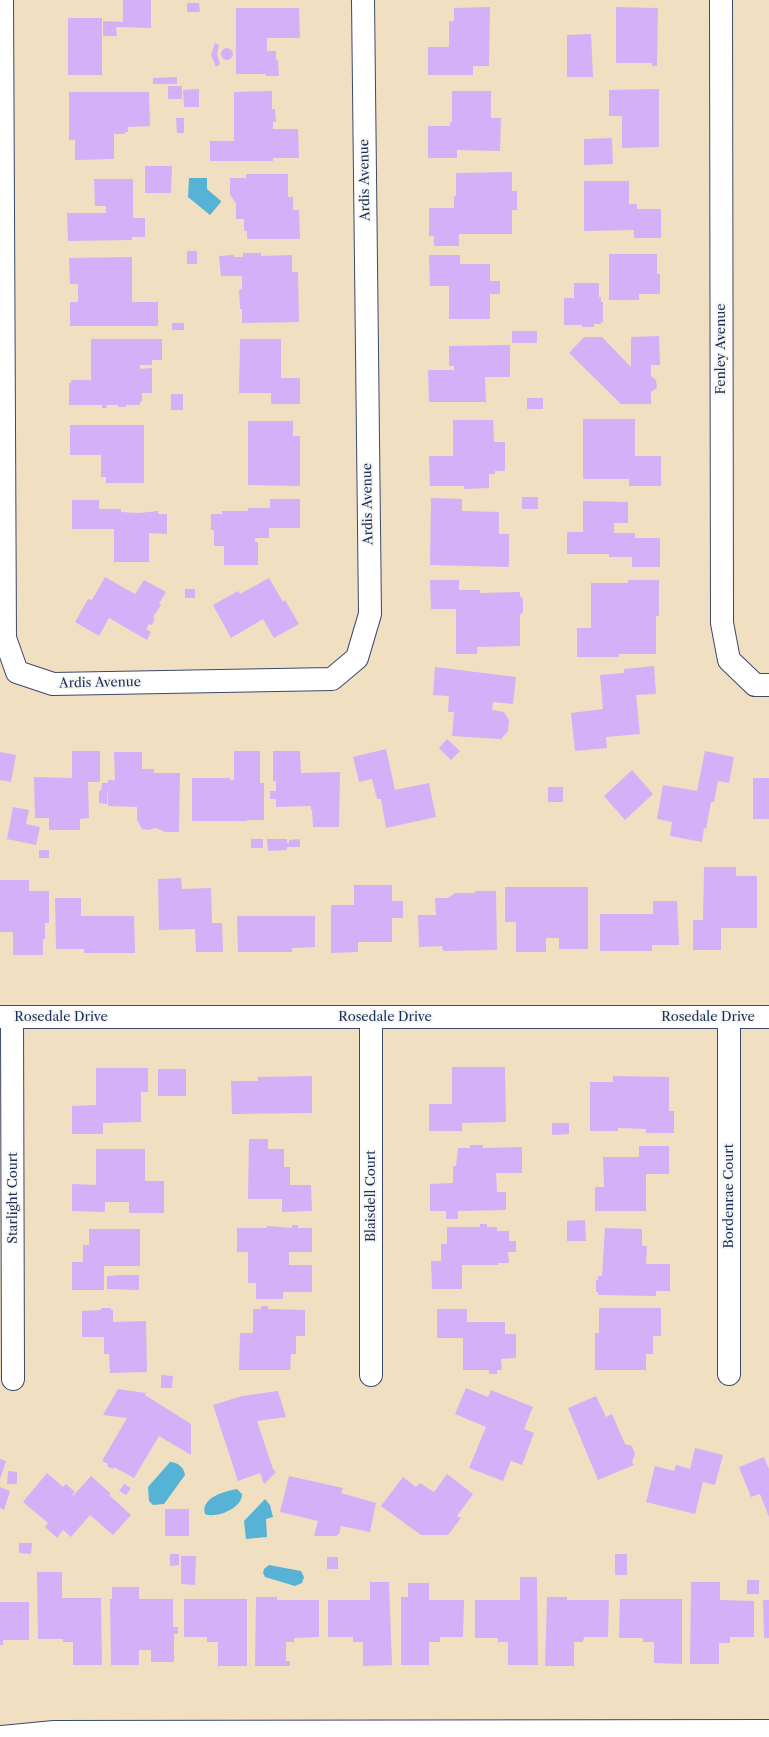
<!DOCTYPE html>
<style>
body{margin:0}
canvas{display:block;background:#f1dfc1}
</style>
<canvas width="769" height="1737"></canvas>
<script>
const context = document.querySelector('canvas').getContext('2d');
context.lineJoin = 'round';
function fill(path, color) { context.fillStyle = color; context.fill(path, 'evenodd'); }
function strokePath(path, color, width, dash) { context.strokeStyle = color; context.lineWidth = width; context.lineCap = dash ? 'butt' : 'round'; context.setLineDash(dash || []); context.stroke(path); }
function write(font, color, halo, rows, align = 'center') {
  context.font = font + ' "Libre Caslon Text",serif'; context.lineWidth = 4; context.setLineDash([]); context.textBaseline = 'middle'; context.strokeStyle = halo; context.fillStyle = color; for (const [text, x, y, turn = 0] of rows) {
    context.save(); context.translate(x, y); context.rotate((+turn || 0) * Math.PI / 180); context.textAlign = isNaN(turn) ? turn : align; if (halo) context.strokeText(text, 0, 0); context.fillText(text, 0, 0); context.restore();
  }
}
fill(new Path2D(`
 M189,178H207V189L221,201V202L210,215L188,197Z
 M170,1462C177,1462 184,1467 185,1475L164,1504L153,1505L149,1501L148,1487Z
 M237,1489L242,1494C243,1508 216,1519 205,1514C200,1498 225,1491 237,1489Z
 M265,1499L270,1505L273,1517L266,1519L267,1537L246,1539L244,1521Z
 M269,1565L301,1571L304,1577L302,1583L295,1586L265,1577L263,1573L264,1569Z`), '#57b3d5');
fill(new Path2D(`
 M123,0H151V28L116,27L117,36H103V21L123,22Z
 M187,3H199L200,12H187Z
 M490,7L489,66H473V75H428V47H449V21H454V8Z
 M616,7L658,8L657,66H652V63H616Z
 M236,8H299L300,38H267V51H276V60H278L279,76H266V74H236Z
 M68,18H102V75H68Z
 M591,34L593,77H567V35Z
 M215,43L219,45L217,54L220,64L216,67L211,55Z
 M221 54a6 6 0 1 1 12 0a6 6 0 1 1-12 0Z
 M177,77V84H153V78Z
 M168,86H182V99H168Z
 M199,89V107H184L183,90Z
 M659,89V147L622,148V116H609V90Z
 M272,91V109H275L276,122H273V129H298L299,158H273V161H210V141H234V92Z
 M452,91H491V118H501L500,151L457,150V158H428V126H450V122H452Z
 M69,92H149L150,126L128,127V132H125V134H114V159L75,160V140H69Z
 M176,118H184V133H177Z
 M612,138L613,164L584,165V139Z
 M145,166H172L171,193H145Z
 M512,172V191H517V210H512V234H459V246H434V236H429V208H454V196H456V173Z
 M246,174H288V197H293V210H299L300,239H247V231H244V219H236V203L230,195V178H246Z
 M94,179H133V218H145V237H132V240L68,241L67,213H106V206H95Z
 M584,181H629V204H637V209H661V238H634V230L584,231Z
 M187,251H197V264H187Z
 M243,253H261V256L292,255V272H298L299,322L242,323V309H240L239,290L242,289V276H221L219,256L234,255V257H243Z
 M609,254H657V274H660V294H639V300H609Z
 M429,255H460V264H490V281H500V294H490V319H449V286H430Z
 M132,257V302H158V326H70V302H78V284H70L69,258Z
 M574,283H599V297H601V302H603V322H601V324H594V327H582V325H564V298H574Z
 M172,323H184V330H172Z
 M512,331H537V343H512Z
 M659,336L660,365H651V376L656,380L657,388L651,392V404H621L569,353L584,337H602L631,367V337Z
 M91,339H162V360H152V365H140V369L152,368V393H142V402H140V405H126V407H118V405H106L107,408H102V405H69V383H71V380H91Z
 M240,339H281V378H300V404H271V393H239Z
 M510,345V377H485L486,402H429L428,370H454V366H449V346Z
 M171,394H183V410H171Z
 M527,398H543V409H527Z
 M583,419H635V456H661V486H629V479H583Z
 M453,420H493L494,442H505V471H495V474H489V488L464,489V486H430L429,456H453Z
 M248,421H293V436H300V486L248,485Z
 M70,425H144V483H106V477H101V455H70Z
 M522,497H538V509H522Z
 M431,498L462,499V511L499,512V534H509V567L430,565Z
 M270,499H300V528H269V538H255V542H258V565H224V546H214V530H211V514H222V511H248V508H270Z
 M72,500H99V509H121V512L139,513L158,511V514H167V534L149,533V562H114V529H72Z
 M583,501L628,502V523H614V533H635V538H660V567H632V557H609V554H567V532H583Z
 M105,577L135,594L144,580L166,592L159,604L161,605L153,617L155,618L152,625L149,624L146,629L151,632L147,640L109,618L99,636L75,622L88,599L92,600Z
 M269,578L283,602L285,600L299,624L274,638L263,619L231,638L213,605L238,591L240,594Z
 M430,580H459V590H480V593L520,592V596L523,599V612L520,615V646L477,647V654H456V609H431Z
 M628,580H659V616H656V654H619V657H577V628H591V583H628Z
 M185,589H195V598H185Z
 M654,666L656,694L636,695L640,734L606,737L607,748L575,751L571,713L603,709L600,675L624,673V669Z
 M435,667L516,677L513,704L493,702L492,710L504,712L509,720L508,731L501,739L452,736L454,712H448L449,696L433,695Z
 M447,739L460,751L451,760L439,748Z
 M386,749L395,790L429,783L436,817L386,828L381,799H377L372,779L359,782L353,757Z
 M72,751H100V782H88L89,818L80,819V830H49V818H35L34,777L72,778Z
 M234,751H260V783H264V820H247V821H192V778H230V780H234Z
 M273,751H300L301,773L340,772L339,827H313L312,810H311V806L276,807V799H270V791H276V781H273Z
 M705,751L734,757L729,783L718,781L714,802H711L706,829L704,828L702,842L670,836L672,822L657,819L663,785L697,791Z
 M0,752L16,755L11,782L0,780Z
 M114,752H142V769H154V773H180L179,832H165L156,828L148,830L142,829L137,820V807L108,806V780H115Z
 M632,770L653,794L625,820L604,796Z
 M753,778H769V819H753Z
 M102,783H108L107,804L99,803V790L101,791Z
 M548,787H563V802H548Z
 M13,807L29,810L26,824L40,827L36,845L7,839Z
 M251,839H263V848H251Z
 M267,839H287V843H289V840L300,839V847H287V850L268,851Z
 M39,850H49V858H39Z
 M704,867H736V876H757V928H721V950H693V920H703Z
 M181,878L182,889L211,888L212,923H222L223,952H196L195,929L159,930L158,879Z
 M0,880H29V891H49V923H45V939H43V955H13V932H0Z
 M354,885H392V901H403V918H392V942H358V952L331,953V905H354Z
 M505,887H588V949H559V938H546V952H516V922H505Z
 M475,891H496L497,950L443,951L442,946L419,947L418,915H436L435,898H448L455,893H475Z
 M55,898H81V916H134L135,953H84V949H56Z
 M653,901H677L679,945H652V951H600V914H653Z
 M237,916H315V947L292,948V952H238Z
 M452,1067H505L506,1122L462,1123V1131H429V1104H452Z
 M96,1068H148V1092H141V1122L103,1123V1134H72V1106L96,1105Z
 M158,1069H186V1096H158Z
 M312,1076V1113L232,1114L231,1081H258V1077Z
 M613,1076L669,1077V1111H674V1133H646V1129L618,1128V1131H590V1082H613Z
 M552,1123H569V1134L552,1135Z
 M249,1139H268V1149H284V1167H290V1185H311L312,1211L282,1212V1199H248Z
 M470,1145H483V1148L522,1147V1173H496L497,1192H506V1210L458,1211V1219H446V1211H430V1184L453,1183V1166H456L458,1148H470Z
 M639,1146H669V1174H646V1211H595V1187H604L603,1157H639Z
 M96,1149H145V1181H164V1213H129V1202H105V1212L72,1211V1184L96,1185Z
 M585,1220L586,1241H567V1221Z
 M480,1224H487V1227H497V1231H509V1241H516V1252H508L509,1263H498V1265H462V1289H432L431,1261H441V1244H447V1227H480Z
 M292,1225H298V1228H312V1252H289V1265H312V1292H283V1299H256V1283H248V1252H237V1228H267V1226L292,1228Z
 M605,1228L642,1229V1246H647L646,1264H670V1291H656V1296L598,1295V1292H596V1280H598V1276H602Z
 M89,1229H140V1266H104V1290H72V1262H83V1245H89Z
 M121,1275H139V1290L107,1289V1276Z
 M261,1306H268V1309L305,1310V1336H296V1354H291L290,1370H239L240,1333H253V1309H261Z
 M101,1308H111V1310H113V1322L146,1321L147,1372L110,1373L109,1354H104V1337H82V1311L101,1310Z
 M599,1308H661V1336H653V1354H646V1370H595V1333H599Z
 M437,1309H467V1322H505V1334H516V1358L501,1359L502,1370H497V1374H489V1370H463V1338H437Z
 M161,1375L173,1376L172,1388H161Z
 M466,1388L488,1397L491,1390L533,1407L524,1429L534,1433L522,1465L511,1461L503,1481L469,1468L486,1427L455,1414Z
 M118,1389L146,1393L145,1395L191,1424V1455L159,1436L134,1478L114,1467L113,1469L107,1466L108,1464L102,1461L127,1418L103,1415Z
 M278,1391L286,1417L257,1421L273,1469L276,1472L264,1484L260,1473L238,1481L213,1405L242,1396Z
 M596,1396L606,1417L612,1414L625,1444L632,1446L635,1454L632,1462L634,1465L598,1480L568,1408Z
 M695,1448L723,1455L715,1485L703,1482L695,1514L646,1502L655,1466L674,1471L676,1465L690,1469Z
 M764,1457L769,1469V1517L760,1494L751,1497L739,1467Z
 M0,1459L6,1461L0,1479Z
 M8,1471L17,1472V1484H7Z
 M47,1473L63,1487L66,1484L75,1492L72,1495L73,1496L91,1476L111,1494L109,1495L131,1515L113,1535L90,1515L71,1537L63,1530L57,1538L45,1527L48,1523L23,1502Z
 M447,1474L473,1494L457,1516L461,1518L448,1535H421L381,1506L403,1477L416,1487L420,1483L434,1492Z
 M289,1476L343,1488L341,1493L376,1503L370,1532L341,1526L339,1534L336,1536H314L318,1521L280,1512Z
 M124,1484L131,1488L126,1495L119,1491Z
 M0,1487L10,1491L4,1510L0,1508Z
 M165,1509H189V1536H165Z
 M19,1543H32L31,1554L19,1553Z
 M170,1554H179V1565L170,1566Z
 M615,1554H627V1575H615Z
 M181,1556H196L195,1585L181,1584Z
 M327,1557H338V1569H327Z
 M37,1572H62V1598H101L102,1665H73V1642H63V1639H38Z
 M520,1577H537L538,1665H508V1642H498V1638H475V1600H520Z
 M747,1580H759V1594H747Z
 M370,1582H389L392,1665L363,1666V1642H353V1637H328V1600H370Z
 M691,1582H720V1600L754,1601V1637H730V1643H719V1664H690Z
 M408,1583H429V1600H464L463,1637H440V1642H429V1665H401V1597H408Z
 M112,1587H139V1599H173V1627H178V1634H174V1662H151V1650H139V1665H111L110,1599H112Z
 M256,1597H277V1600H319V1637L294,1638V1642H286V1661H290V1666H255Z
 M547,1597H567V1600H609L608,1637H584L583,1642H574V1666H545Z
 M184,1599H247V1666H218V1642H207V1637H184Z
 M620,1599H682V1664L654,1663V1642H643V1638H619Z
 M763,1600H769V1638H764Z
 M0,1602H29V1640H3V1645H0Z`), '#d4b0f8');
const street = new Path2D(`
 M2,0L5,638L17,672L53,684L332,679L357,658L370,614L363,0
 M721,0L722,623L729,660L755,685H769
 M0,1017H769
 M12,1017L13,1379
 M371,1017V1375
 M729,1017V1374
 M2,1737L54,1732L769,1731`);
strokePath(street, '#3b496d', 24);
strokePath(street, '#fff', 22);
write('13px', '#1b2f5e', '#f6f6f2', [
 ["Ardis Avenue",365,180,-91],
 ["Fenley Avenue",721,349,-90],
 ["Ardis Avenue",368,504,-91],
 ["Ardis Avenue",100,683,-1],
 ["Rosedale Drive",61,1017],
 ["Rosedale Drive",385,1017],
 ["Rosedale Drive",708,1017],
 ["Blaisdell Court",371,1196,-90],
 ["Bordenrae Court",729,1196,-90],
 ["Starlight Court",13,1198,-90]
]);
</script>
